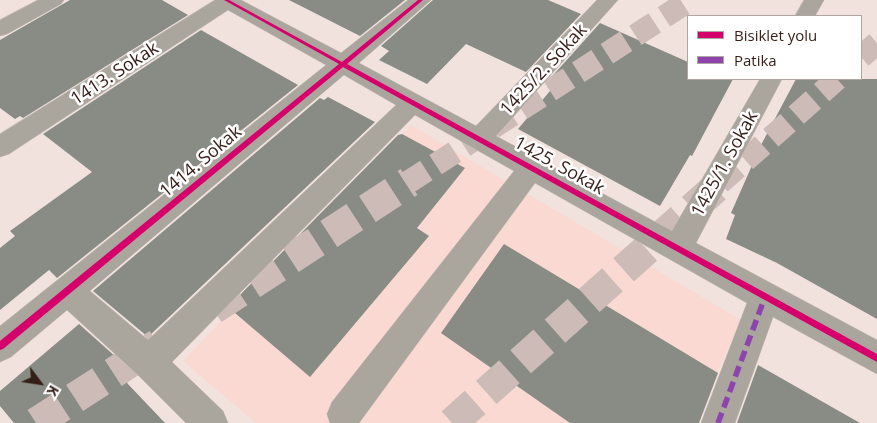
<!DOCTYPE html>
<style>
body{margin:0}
#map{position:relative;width:877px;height:423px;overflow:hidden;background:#f1e2de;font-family:"Open Sans",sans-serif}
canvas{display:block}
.legend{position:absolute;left:687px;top:15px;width:175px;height:65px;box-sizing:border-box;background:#fff;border:1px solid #afa5a3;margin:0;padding:6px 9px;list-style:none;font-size:15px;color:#361e18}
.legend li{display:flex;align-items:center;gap:10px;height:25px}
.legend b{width:25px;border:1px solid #afa5a3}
.north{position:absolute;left:15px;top:358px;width:50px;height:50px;-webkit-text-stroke:4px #fff;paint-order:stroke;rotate:121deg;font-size:14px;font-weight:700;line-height:20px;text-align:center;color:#361e18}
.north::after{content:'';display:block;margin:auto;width:18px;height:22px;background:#361e18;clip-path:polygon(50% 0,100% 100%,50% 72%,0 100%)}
</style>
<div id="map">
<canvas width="877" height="423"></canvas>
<ul class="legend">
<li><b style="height:6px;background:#d6006c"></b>Bisiklet yolu</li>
<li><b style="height:6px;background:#8e44ad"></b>Patika</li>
</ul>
<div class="north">K</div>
</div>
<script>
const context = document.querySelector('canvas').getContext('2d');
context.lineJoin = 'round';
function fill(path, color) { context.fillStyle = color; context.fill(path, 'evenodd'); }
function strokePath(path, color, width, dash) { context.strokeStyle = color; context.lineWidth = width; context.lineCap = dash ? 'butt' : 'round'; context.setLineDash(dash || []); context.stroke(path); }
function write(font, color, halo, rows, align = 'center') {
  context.font = font + ' "Open Sans",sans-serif'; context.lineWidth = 5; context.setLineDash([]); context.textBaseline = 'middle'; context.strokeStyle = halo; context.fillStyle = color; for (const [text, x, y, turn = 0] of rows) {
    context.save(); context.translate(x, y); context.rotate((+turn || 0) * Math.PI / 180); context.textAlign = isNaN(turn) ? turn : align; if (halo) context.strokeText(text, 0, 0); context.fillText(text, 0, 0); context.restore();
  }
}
fill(new Path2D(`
 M411,125L741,320L693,423H256L183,361Z`), '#f9d9d1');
fill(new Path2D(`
 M70,0H162L188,15L23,118L20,116L15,119L0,108V40Z
 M289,0H405L360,36Z
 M433,0H548L581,14L526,72L466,44L427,84L379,60L389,51L381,46Z
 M600,23L688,62V79H733L692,156L690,155L660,206L518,129L555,85L547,82Z
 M201,30L298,85L57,278L49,270L0,310V248L15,236L10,231L92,172L43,134Z
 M796,79H877V319L777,263L726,239L735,215L731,213L761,145Z
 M328,97L375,122L148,337L93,291L320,98L324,100Z
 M402,134L465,168L417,228L429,236L310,377L228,307L398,135Z
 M504,244L718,373L699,423H570L441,333Z
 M79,324L135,374L127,383L165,423H14L0,406V391Z
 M758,365L860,423H737Z`), '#888c84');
strokePath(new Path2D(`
 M861,57L877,43
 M407,183L690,0
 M720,183L837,79`), '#ccbbb6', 23, [23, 11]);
strokePath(new Path2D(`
 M213,309L409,182
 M36,423L158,344
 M452,423L722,182`), '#ccbbb6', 31, [31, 15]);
const minor = new Path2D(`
 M38,0H64L61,4L7,34L0,36V20Z
 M215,0H241L341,53L408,0H431L359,63L476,126L597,0H618L496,136L672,231L760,79H782L696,243L877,340V374L773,317L735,423H701L747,303L535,183L359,423H330L327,414L332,402L514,171L415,115L172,362L223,411L228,423H186L137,374L67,310L11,357L0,362V326L326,65L228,10L9,154L0,157V134ZM344,75L396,105L148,340L90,291Z
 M804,0H824L815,16H795Z`);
strokePath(minor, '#cec0bc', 1);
fill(minor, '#aba69d');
strokePath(new Path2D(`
 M718,423L765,297`), '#8e44ad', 5.5, [11, 5.5]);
fill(new Path2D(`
 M224,0H229L342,62L418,0H423L347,64L877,354V362L343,67L3,349L0,350V341L339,64Z`), '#d6006c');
write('18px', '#361e18', '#fff', [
 ["1425/2. Sokak",544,70,-47],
 ["1413. Sokak",115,74,-33],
 ["1414. Sokak",201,162,-40],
 ["1425/1. Sokak",725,164,-61],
 ["1425. Sokak",559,166,29]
]);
</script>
